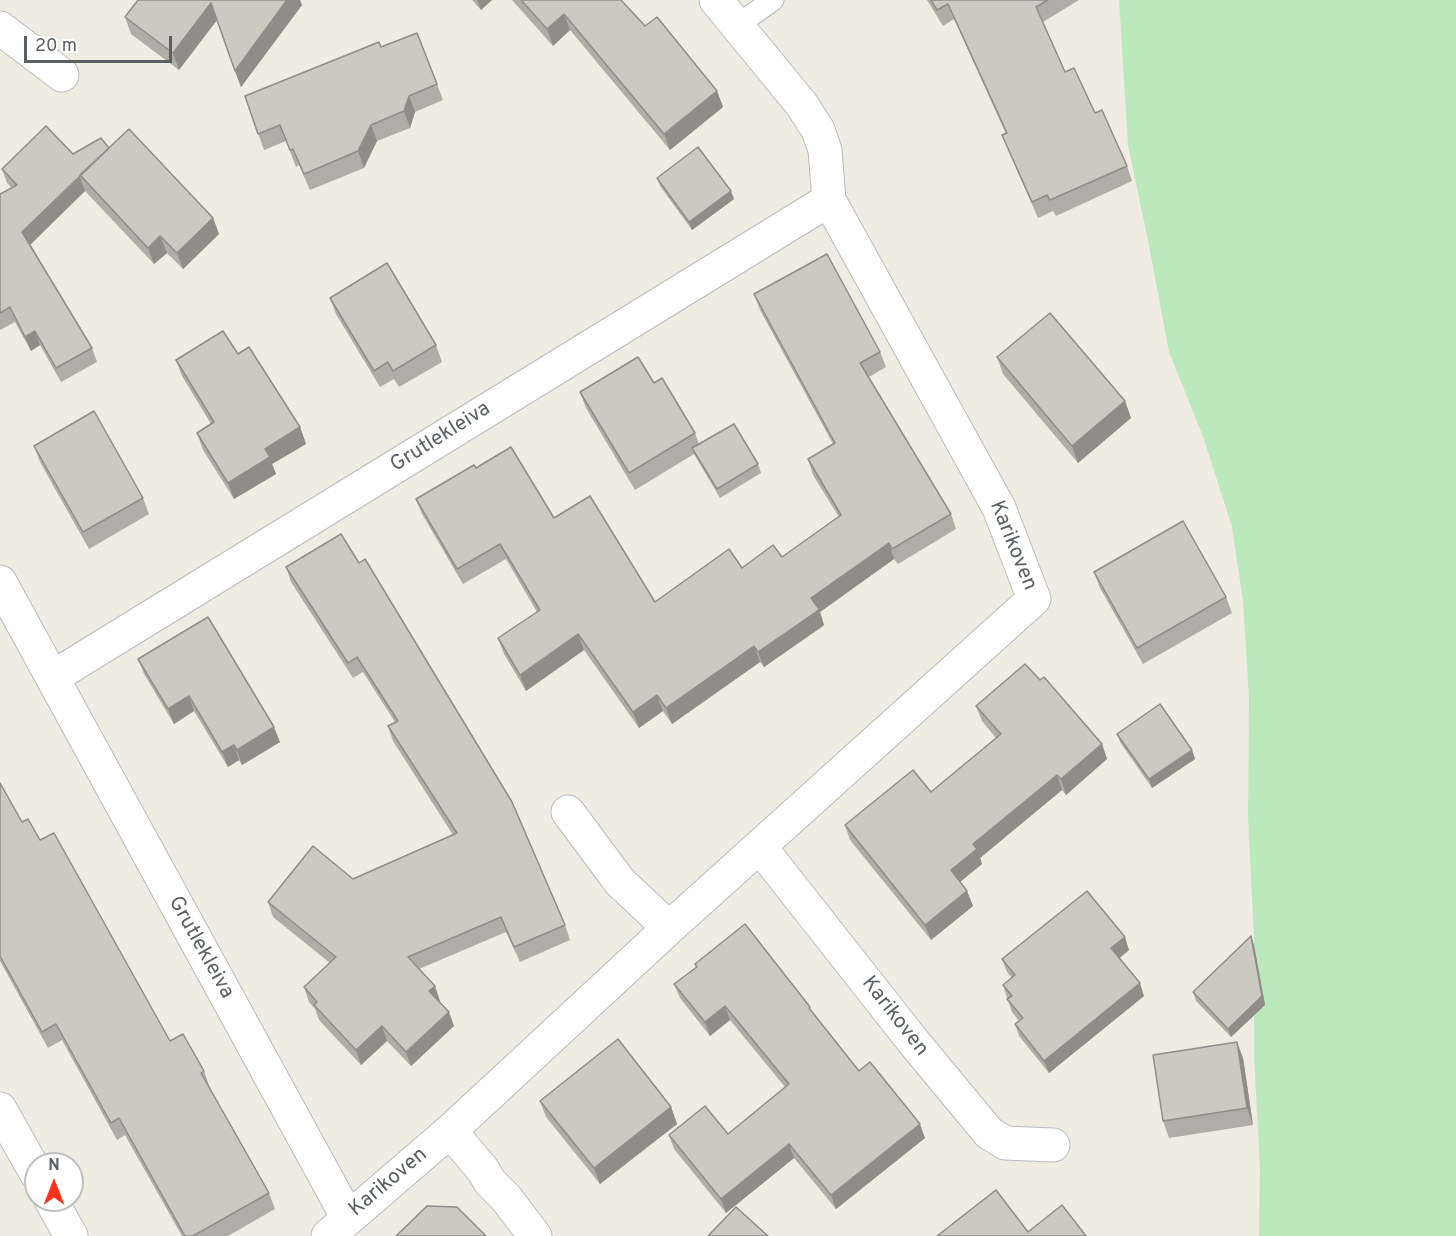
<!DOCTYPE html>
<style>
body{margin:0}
#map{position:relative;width:1456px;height:1236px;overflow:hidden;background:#efece2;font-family:Overpass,sans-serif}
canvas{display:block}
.north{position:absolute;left:24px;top:1152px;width:60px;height:60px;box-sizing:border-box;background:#fff;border:2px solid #bdbfc1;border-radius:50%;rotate:0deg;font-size:16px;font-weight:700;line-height:24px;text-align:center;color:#5a5f64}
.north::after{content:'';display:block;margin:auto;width:21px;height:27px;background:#fc301b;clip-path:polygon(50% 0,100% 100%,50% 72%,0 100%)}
.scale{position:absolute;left:24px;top:36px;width:148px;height:27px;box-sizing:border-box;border:3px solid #5a5f64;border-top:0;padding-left:8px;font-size:18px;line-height:21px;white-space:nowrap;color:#5a5f64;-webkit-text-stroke:4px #fff;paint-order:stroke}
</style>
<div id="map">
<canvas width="1456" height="1236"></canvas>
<div class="north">N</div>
<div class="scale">20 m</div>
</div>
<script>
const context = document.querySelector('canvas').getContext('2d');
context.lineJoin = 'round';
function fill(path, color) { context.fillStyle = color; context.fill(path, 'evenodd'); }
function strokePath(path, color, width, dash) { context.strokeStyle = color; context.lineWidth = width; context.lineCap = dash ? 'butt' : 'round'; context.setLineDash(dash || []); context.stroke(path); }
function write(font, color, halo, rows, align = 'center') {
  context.font = font + ' Overpass,sans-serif'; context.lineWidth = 6; context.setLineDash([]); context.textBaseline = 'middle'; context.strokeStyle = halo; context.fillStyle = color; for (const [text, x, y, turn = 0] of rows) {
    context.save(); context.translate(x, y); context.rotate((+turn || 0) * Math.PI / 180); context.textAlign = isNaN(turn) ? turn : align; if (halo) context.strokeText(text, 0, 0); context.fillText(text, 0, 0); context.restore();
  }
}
fill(new Path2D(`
 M1119,0H1456V1236H1259L1260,1168L1254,1056V937L1248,818L1249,698L1243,601L1232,527L1204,439L1169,352L1148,240L1128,145Z`), '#bbe9bc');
const lane = new Path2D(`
 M736,26L773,0`);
const street = new Path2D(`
 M0,28L62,75
 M0,582L348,1218
 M53,677L829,200
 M568,812L620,882L669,928
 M760,847L912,1040L989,1133L1005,1143L1053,1145
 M450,1131L483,1170L490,1182L506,1198L535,1236
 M328,1236L450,1131L669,928L1034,599L999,508L829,200L825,150L818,130L802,105L716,0`);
const secondary = new Path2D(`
 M0,1109L36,1173
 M51,1200L71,1236`);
strokePath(lane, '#b7bac0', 23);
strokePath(street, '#b7bac0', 35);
strokePath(secondary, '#b8bcc2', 35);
strokePath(lane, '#fff', 21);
strokePath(street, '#fff', 33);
strokePath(secondary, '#fff', 33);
fill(new Path2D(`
 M138,0H300L302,5L241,87L217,20L179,70L131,34L125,17Z
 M472,0H492L481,10Z
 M512,0H621L645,26L717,91L723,107L670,150L570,30L553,46Z
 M927,0H1079L1043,22L1065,72L1127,166L1132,181L1056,216L1053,211L1038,218L1008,150L1002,135L1006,134L954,19L943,26Z
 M381,47L437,84L443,100L415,112L410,128L377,141L364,168L310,190L299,165L296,167L286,141L264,150L245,96Z
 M109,148L213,218L219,234L183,269L167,253L154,264L85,191L30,245L92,348L97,362L61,382L40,345L31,351L15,322L0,330V194L12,188L7,183L2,169L73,154Z
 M657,178L734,199L692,230L660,186Z
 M754,294L880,352L886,367L869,377L951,514L956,529L898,564L894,559L820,612L824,625L822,627L764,667L760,662L672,724L663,711L639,728L584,650L526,691L504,654L498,638L537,612L506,559L463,584L422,514L416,499L476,468L554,518L655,602L742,568L782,557L839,517L813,475L808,459L833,444L760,310Z
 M330,298L436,345L442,362L399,387L394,379L380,387L336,314Z
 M238,354L300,427L306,444L272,464L276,474L234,499L203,450L197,433L211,424L182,376L176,360Z
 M997,357L1125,401L1131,418L1078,463L1003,374Z
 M654,383L695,433L699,444L758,464L761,473L720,498L694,454L635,490L586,408L580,392Z
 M34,446L143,498L149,514L89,549L40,462Z
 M341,534L565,925L570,940L520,962L506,932L419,969L440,1001H439L454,1026L411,1066L387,1041L361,1065L319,1020L315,1009L309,1002L304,987L330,963L273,917L268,902L353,879L453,835L393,741L388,726L395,722L363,672L353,678L291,582L286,567Z
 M1094,572L1226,597L1232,613L1143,664L1100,588Z
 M138,659L280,742L242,765L239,760L228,767L194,711L174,724L144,674Z
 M1040,680L1102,744L1107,759L1066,795L1062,790L980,858L982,864L960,882L967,891L973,906L931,940L850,840L845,825L931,792L996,738L982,721L976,706Z
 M1117,734L1192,750L1195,759L1152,788L1120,742Z
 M0,783L22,822L40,840L170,1041L204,1071L210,1088L269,1193L275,1209L228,1236H182L125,1135L117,1140L62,1040L48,1048L0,961Z
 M1251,936L1254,945L1265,1005L1231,1037L1196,1001L1193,992Z
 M1129,950L1119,958L1144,996L1049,1073L1019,1036L1015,1024L1019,1021L1012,1012L1003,985L1012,978L1007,972L1002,959Z
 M695,964L812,1012L859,1071L925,1138L836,1209L794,1158L726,1213L674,1149L669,1135L728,1134L785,1087L730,1020L710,1036L680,998L674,984L696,967Z
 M1243,1058L1253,1125L1169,1138L1163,1121Z
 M540,1101L671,1107L677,1124L600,1184L546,1117Z`), '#afada6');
fill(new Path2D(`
 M287,0H300L302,5L241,87L235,71Z
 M477,0H492L481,10Z
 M211,3L217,20L179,70L173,53Z
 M564,14L570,30L553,46L547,29Z
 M717,91L723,107L670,150L664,134Z
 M409,96L415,112L410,128L404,111Z
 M371,125L377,141L364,168L358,151Z
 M80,177L85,191L28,247L22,232Z
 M731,191L734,199L692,230L689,222Z
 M213,218L219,234L183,269L177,253Z
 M160,236L167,253L154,264L148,248Z
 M35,331L40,345L31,351L25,337Z
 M1125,401L1131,418L1078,463L1072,446Z
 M300,427L306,444L272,464L276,474L234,499L228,483L265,449Z
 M889,543L894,559L820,612L824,625L764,667L758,652L811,598Z
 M578,634L584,650L526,691L520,675Z
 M754,646L760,662L672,724L666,708Z
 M657,695L663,711L639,728L633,712Z
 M189,696L194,711L174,724L168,709Z
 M274,727L280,742L242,765L237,750Z
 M1102,744L1107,759L1066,795L1061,779Z
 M234,745L239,760L228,767L222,752Z
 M1192,750L1195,759L1152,788L1149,779Z
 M1057,775L1062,790L980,858L982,864L956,885L951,870L973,844Z
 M967,891L973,906L931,940L925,925Z
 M1251,936L1254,945L1265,1005L1231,1037L1228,1029Z
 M1125,937L1129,950L1116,961L1111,948Z
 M1140,983L1144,996L1049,1073L1044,1061Z
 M435,986L440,1001L435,1006L429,991Z
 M725,1006L730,1020L710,1036L705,1022Z
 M449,1012L454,1026L411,1066L406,1052Z
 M382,1026L387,1041L361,1065L356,1050Z
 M1237,1042L1243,1058L1253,1125L1247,1108Z
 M671,1107L677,1124L600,1184L594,1168Z
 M920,1124L925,1138L836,1209L831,1195Z
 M789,1144L794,1158L726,1213L721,1199Z`), '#8f8d87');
const building = new Path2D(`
 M138,0H287L235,71L211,3L173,53L125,17Z
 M521,0H621L645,26L657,17L717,91L664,134L564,14L547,29Z
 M931,0H1048L1036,7L1065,72L1074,68L1095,113L1102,110L1127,166L1050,200L1047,195L1032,202L1002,135L1007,133L948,4L937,10Z
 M417,33L437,84L409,96L404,111L371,125L358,151L304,174L293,149L290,150L280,125L258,134L245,96L379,42L381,47Z
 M46,126L73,154L101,138L109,148L22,232L92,348L56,368L35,331L25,337L10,307L0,313V194L17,185L2,169Z
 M129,129L213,218L177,253L160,236L148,248L80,175Z
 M698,147L731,191L689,222L657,178Z
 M827,254L880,352L860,363L951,514L892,549L889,543L811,598L819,609L816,612L758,652L754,646L666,708L657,695L633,712L578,634L520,675L498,638L540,610L500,544L457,569L416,499L474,465L476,468L511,447L554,518L590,496L655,602L729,549L742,568L773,545L782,557L841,515L808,459L835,443L754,294Z
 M387,263L436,345L393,371L388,362L374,371L330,298Z
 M1050,313L1125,401L1072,446L997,357Z
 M223,331L238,354L249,347L300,427L265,449L270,457L228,483L197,433L214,422L176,360Z
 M638,357L654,383L662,378L695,433L629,473L580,392Z
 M94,411L143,498L83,532L34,446Z
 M734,424L758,464L717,489L692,448Z
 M1183,521L1226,597L1137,648L1094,572Z
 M341,534L359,563L365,559L512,802L565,925L514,947L501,917L408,957L435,986L429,991L449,1012L406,1052L382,1026L356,1050L314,1005L317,1002L304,987L336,957L268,902L313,846L353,879L457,833L388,726L398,721L357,657L348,663L286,567Z
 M208,617L274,727L237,750L234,745L222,752L189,696L168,709L138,659Z
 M1025,664L1040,680L1044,677L1102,744L1061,779L1057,775L973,844L977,849L951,870L967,891L925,925L845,825L913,770L931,792L1001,734L976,706Z
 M1160,704L1192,750L1149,779L1117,734Z
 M0,783L22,822L28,819L40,840L54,833L170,1041L183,1034L204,1071L201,1073L269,1193L193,1236H185L119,1118L111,1123L56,1024L42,1032L0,956Z
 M1087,891L1125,937L1111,948L1140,983L1044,1061L1015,1024L1023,1018L1007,999L1012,996L1003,985L1015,975L1002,959Z
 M745,924L810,1007L809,1008L859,1071L870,1062L920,1124L831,1195L789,1144L721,1199L669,1135L705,1106L728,1134L789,1084L725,1006L705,1022L674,984L697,967L695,964Z
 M1251,936L1262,996L1228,1029L1193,992Z
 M618,1039L671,1107L594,1168L540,1101Z
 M1237,1042L1247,1108L1163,1121L1153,1055Z
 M996,1190L1028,1232L1062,1205L1086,1236H937Z
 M427,1206L457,1207L486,1236H396Z
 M736,1207L768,1236H708Z`);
fill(building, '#ccc9c1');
strokePath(building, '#8f8d87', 1.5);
write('21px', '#5a5f64', '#fff', [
 ["Grutlekleiva",441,438,-32],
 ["Karikoven",1012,546,68],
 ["Grutlekleiva",200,948,61],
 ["Karikoven",894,1017,52],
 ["Karikoven",389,1183,-40]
]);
</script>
